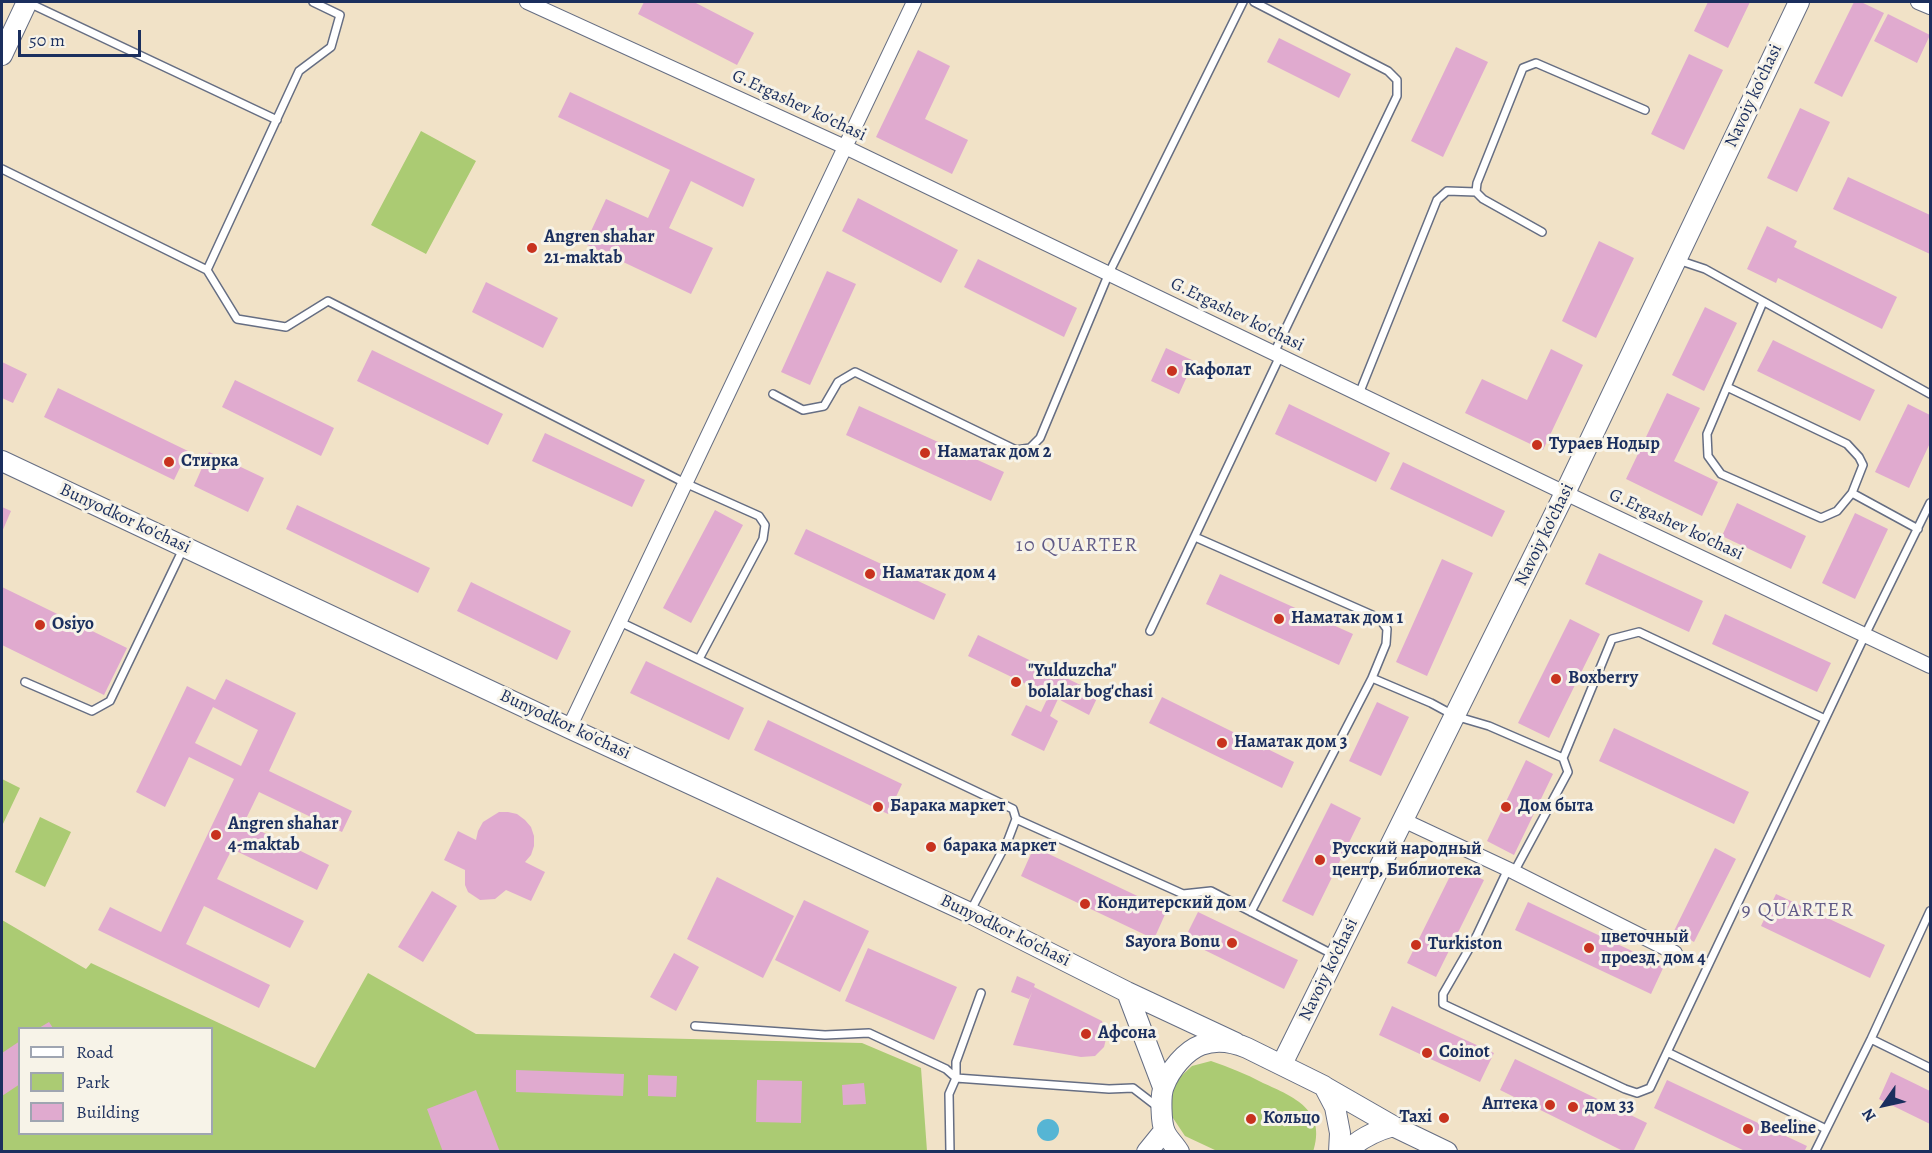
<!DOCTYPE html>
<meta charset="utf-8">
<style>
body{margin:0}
#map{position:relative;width:1932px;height:1153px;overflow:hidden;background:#f1e2c7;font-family:Alegreya,serif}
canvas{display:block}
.frame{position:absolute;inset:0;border:3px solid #1b2f5e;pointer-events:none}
.legend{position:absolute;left:18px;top:1027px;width:195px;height:108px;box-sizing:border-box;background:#f7f3e8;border:2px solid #9fa5b1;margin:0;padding:8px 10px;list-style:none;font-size:18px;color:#1b2f5e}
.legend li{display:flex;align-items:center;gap:12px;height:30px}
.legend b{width:30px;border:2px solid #9fa5b1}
.north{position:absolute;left:1854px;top:1075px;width:60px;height:60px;-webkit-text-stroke:4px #f7f3e8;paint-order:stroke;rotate:236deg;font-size:16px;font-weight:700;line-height:24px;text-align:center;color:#1b2f5e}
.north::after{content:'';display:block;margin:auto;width:21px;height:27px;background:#1b2f5e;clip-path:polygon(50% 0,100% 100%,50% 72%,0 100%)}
.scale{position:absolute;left:18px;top:30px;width:123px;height:27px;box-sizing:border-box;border:3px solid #1b2f5e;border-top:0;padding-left:8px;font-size:18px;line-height:21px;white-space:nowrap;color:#1b2f5e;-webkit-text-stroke:4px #f7f3e8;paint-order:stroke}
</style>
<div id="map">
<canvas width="1932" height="1153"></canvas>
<div class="frame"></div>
<ul class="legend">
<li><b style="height:8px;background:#fff"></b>Road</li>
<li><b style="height:16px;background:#abcb73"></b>Park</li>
<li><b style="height:16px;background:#e0aacf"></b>Building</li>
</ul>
<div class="north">N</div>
<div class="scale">50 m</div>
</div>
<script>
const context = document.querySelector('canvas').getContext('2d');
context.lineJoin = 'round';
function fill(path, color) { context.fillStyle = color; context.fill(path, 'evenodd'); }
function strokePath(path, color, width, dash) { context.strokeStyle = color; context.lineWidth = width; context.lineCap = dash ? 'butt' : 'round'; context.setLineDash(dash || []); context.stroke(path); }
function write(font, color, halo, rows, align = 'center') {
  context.font = font + ' Alegreya,serif'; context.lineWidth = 6; context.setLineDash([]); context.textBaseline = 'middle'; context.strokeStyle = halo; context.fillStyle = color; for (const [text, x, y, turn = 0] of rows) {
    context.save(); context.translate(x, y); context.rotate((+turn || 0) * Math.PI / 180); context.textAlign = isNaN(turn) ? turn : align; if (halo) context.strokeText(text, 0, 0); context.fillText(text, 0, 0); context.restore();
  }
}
fill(new Path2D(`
 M421,131L476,161L426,254L371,225Z
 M2,779L20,788L2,826Z
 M40,817L71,832L45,887L15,872Z
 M2,920L86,969L91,963L315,1068L368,973L476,1034L862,1043L921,1068L927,1151L2,1152ZM20,1028H212V1134H20Z
 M1211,1061C1229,1067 1246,1074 1263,1083C1294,1097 1327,1110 1313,1152L1217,1151L1185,1136L1171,1115V1094L1178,1079L1192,1066Z`), '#abcb73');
fill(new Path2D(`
 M1037 1130a11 11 0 1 1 22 0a11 11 0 1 1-22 0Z`), '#56b5d4');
fill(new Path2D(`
 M644,2H694L754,33L737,65L638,14Z
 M1708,2H1750L1728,48L1694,31Z
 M1854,2H1861L1884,13L1842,97L1814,83Z
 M1888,14L1930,35L1917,63L1874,41Z
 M1279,38L1351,74L1339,98L1267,62Z
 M1456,47L1488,62L1443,157L1411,141Z
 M918,50L950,66L925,119L968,140L952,174L876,137Z
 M1689,54L1723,70L1684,150L1651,134Z
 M570,92L755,179L743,207L691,181L669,228L713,248L691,294L585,244L606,199L648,218L670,170L558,117Z
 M1800,108L1830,122L1797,192L1767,178Z
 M1848,177L1930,215V254L1833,209Z
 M858,198L958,250L941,283L842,231Z
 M1767,226L1797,241L1794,247L1897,297L1882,329L1778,278L1776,283L1747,269Z
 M1599,241L1634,258L1596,338L1562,321Z
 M978,259L1077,308L1064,337L964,287Z
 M827,271L856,284L810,385L781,372Z
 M486,282L558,318L543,348L472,312Z
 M1705,307L1737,323L1704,391L1672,375Z
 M1773,340L1875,390L1860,421L1757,371Z
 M1166,348L1194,361L1179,394L1151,381Z
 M1551,349L1583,365L1543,450L1465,413L1482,379L1527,400Z
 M372,350L503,414L488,445L357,381Z
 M2,362L27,374L13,403L2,398Z
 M235,380L334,428L321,456L222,407Z
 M58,388L188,451L174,480L44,417Z
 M1667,393L1700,408L1674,461L1718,482L1702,516L1626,479Z
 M1289,404L1390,453L1376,482L1275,434Z
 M1908,404L1930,415V443L1909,488L1875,472Z
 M859,406L1004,472L991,501L846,435Z
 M545,433L645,480L632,507L532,461Z
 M209,452L264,478L248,512L194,486Z
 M1403,462L1505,511L1492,537L1390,489Z
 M1737,503L1806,536L1791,569L1722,536Z
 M297,505L430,568L418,593L286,529Z
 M2,507L11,511L2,532Z
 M715,510L743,525L691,623L663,608Z
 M1855,513L1888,529L1855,599L1822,583Z
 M806,529L946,594L934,620L794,554Z
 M1599,553L1703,601L1689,632L1585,584Z
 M1442,559L1473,573L1427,676L1396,662Z
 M1220,574L1353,634L1339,665L1206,604Z
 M471,582L571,631L557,660L457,611Z
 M2,587L127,648L104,695L2,645Z
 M1725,614L1831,663L1817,692L1712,644Z
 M1570,619L1600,634L1549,738L1518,723Z
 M978,635L1099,694L1089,715L1058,699L1050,716L1058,721L1044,751L1011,735L1026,705L1041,712L1049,695L968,656Z
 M646,661L744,708L729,740L630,693Z
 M226,679L296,713L269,771L352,811L342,832L259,792L244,823L329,865L317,890L232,849L217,879L304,921L290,948L204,906L186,944L270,985L259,1008L98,930L110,907L161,932L234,779L189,757L165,807L136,792L187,686L215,700ZM213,707L258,730L241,766L195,743Z
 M1162,697L1294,762L1282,788L1149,723Z
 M1377,702L1409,717L1381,776L1349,761Z
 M768,720L902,784L888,814L754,750Z
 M1614,728L1749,792L1734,824L1599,761Z
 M1526,760L1553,774L1514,855L1487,841Z
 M1331,803L1361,818L1313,916L1282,901Z
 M499,812H508L517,814L525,820L531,827L534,836V846L531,855L525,862L545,872L531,901L506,890L495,899L480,900L468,892L465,885V870L444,860L458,831L476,840L478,831L483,822Z
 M1034,847L1167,910L1154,939L1021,876Z
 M1715,848L1736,859L1694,942L1674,931Z
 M1455,866L1484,880L1436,977L1407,963Z
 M717,877L794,916L763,978L687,939Z
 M432,891L457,906L423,962L398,947Z
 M1776,894L1885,945L1870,978L1761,926Z
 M804,900L869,931L840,992L775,960Z
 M1528,902L1664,966L1651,994L1515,930Z
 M1198,912L1298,960L1284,989L1184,940Z
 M868,948L957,987L934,1040L845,1001Z
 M674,953L699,967L676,1011L650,997Z
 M1017,976L1035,984L1034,987L1102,1021L1107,1035L1104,1047L1095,1056L1081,1057L1013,1045L1032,992L1029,999L1011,992Z
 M1392,1006L1494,1053L1480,1082L1379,1035Z
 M49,1022L53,1028H39Z
 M20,1041V1084L2,1096V1053Z
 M1515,1059L1647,1123L1633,1152H1625L1500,1090Z
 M516,1070L624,1074L623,1096L516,1092Z
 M1891,1072L1930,1091V1124L1879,1099Z
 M648,1075L677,1076L676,1097L648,1096Z
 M757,1080L802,1081L801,1123L756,1122Z
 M1667,1080L1807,1146L1804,1152H1747L1654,1108Z
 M864,1083L866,1104L843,1105L842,1085Z
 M476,1090L500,1152H443L427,1109Z`), '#e0aacf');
const lane = new Path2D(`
 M313,2L340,15L331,47L299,71L207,270L237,319L286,327L328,301L685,483L759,516L765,525L763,539L699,659
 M1254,2L1388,71L1397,80V96L1274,353
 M29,3L277,120
 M2,169L207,270
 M1542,232L1483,199L1476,192L1477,183L1523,68L1536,63L1645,110
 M1678,260L1705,269L1930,394
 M1763,302L1707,434L1708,456L1721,474L1821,518L1837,511L1852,493L1918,529
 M1727,387L1847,444L1859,457L1863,465L1852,493
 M773,394L803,410L824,406L838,382L855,372L1016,450L1030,448L1040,438L1109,273L1243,2
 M1359,394L1437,200L1447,191L1476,192
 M1195,537L1379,618L1387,629L1386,644L1372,678
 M620,622L1013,809L1016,819L1008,840L971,910
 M1150,631L1280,356
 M25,682L92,711L110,701L183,549
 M1563,758L1612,639L1639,632L1825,719
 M1016,819L1183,894L1211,891L1334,955
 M1508,869L1477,935L1443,994V1004L1625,1089L1637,1093L1650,1088L1865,635L1930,503
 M1251,912L1372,678L1431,703L1455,716L1489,726L1563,758L1568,772L1514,872
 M695,1026L825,1035L869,1033L946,1069L956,1078V1062L981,993
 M1871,1039L1930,1068
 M1667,1052L1826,1129
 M950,1152L949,1094L956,1078L1109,1089L1133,1088L1159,1108
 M1815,1152L1871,1039L1930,911`);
const street = new Path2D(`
 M527,2L845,147L1565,493L1930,666
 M1918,2L1930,7
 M569,728L914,2
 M1403,820L1514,872L1675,953`);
const secondary = new Path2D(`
 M2,55L27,2
 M2,461L569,728L970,913L1127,992L1236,1043
 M1127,992L1163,1087
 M1282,1064L1565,493L1799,2
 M1325,1087L1393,1126L1447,1152
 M1147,1152L1164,1131
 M1179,1152C1175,1145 1168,1139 1165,1132C1161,1123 1160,1095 1164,1086C1170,1070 1185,1051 1201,1045C1216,1039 1233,1042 1247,1048L1324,1086L1335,1107L1340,1133L1339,1152
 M1346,1152C1360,1138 1375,1131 1393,1126`);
strokePath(lane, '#666e83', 10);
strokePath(street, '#666e83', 16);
strokePath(secondary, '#666e83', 22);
strokePath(lane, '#fff', 7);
strokePath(street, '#fff', 14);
strokePath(secondary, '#fff', 20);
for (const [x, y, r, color] of [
 [532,248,6,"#c8321e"],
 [1172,371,6,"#c8321e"],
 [1537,445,6,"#c8321e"],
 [925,453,6,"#c8321e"],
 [169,462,6,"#c8321e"],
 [870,574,6,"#c8321e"],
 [1279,619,6,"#c8321e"],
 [40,625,6,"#c8321e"],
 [1556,679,6,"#c8321e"],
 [1016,682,6,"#c8321e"],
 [1222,743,6,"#c8321e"],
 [878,807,6,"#c8321e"],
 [1506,807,6,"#c8321e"],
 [216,835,6,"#c8321e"],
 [931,847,6,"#c8321e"],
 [1320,860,6,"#c8321e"],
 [1085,904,6,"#c8321e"],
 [1232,943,6,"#c8321e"],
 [1416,945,6,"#c8321e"],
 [1589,948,6,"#c8321e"],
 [1086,1034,6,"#c8321e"],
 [1427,1053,6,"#c8321e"],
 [1550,1105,6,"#c8321e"],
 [1573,1107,6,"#c8321e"],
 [1444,1118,6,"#c8321e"],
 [1251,1119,6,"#c8321e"],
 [1748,1129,6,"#c8321e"]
]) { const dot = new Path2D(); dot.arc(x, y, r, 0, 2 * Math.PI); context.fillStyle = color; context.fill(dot); strokePath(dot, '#f7f3e8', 2); }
write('18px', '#1b2f5e', '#f7f3e8', [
 ["Navoiy ko'chasi",1754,96,-65],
 ["G.Ergashev ko'chasi",799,106,25],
 ["G.Ergashev ko'chasi",1237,315,26],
 ["Bunyodkor ko'chasi",125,519,25],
 ["G.Ergashev ko'chasi",1676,525,25],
 ["Navoiy ko'chasi",1545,535,-64],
 ["Bunyodkor ko'chasi",565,725,25],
 ["Bunyodkor ko'chasi",1005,931,26],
 ["Navoiy ko'chasi",1329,970,-64]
]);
write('bold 18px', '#1b2f5e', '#f7f3e8', [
 ["Angren shahar",544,238],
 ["21-maktab",544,259],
 ["Кафолат",1184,371],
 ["Тураев Нодыр",1549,445],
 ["Наматак дом 2",937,453],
 ["Стирка",181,462],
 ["Наматак дом 4",882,574],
 ["Наматак дом 1",1291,619],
 ["Osiyo",52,625],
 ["\"Yulduzcha\"",1028,672],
 ["bolalar bog'chasi",1028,693],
 ["Boxberry",1568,679],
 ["Наматак дом 3",1234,743],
 ["Барака маркет",890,807],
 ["Дом быта",1518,807],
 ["Angren shahar",228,825],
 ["4-maktab",228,846],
 ["барака маркет",943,847],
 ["Русский народный",1332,850],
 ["центр, Библиотека",1332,871],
 ["Кондитерский дом",1097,904],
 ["цветочный",1601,938],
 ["проезд. дом 4",1601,959],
 ["Sayora Bonu",1220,943,"right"],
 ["Turkiston",1428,945],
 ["Афсона",1098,1034],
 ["Coinot",1439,1053],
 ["Аптека",1538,1105,"right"],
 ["дом 33",1585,1107],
 ["Taxi",1432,1118,"right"],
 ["Кольцо",1263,1119],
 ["Beeline",1760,1129]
], 'left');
context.letterSpacing = '1.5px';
write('20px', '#605a86', '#f7f3e8', [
 ["10 QUARTER",1077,546],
 ["9 QUARTER",1798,911]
]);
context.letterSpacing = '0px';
</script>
